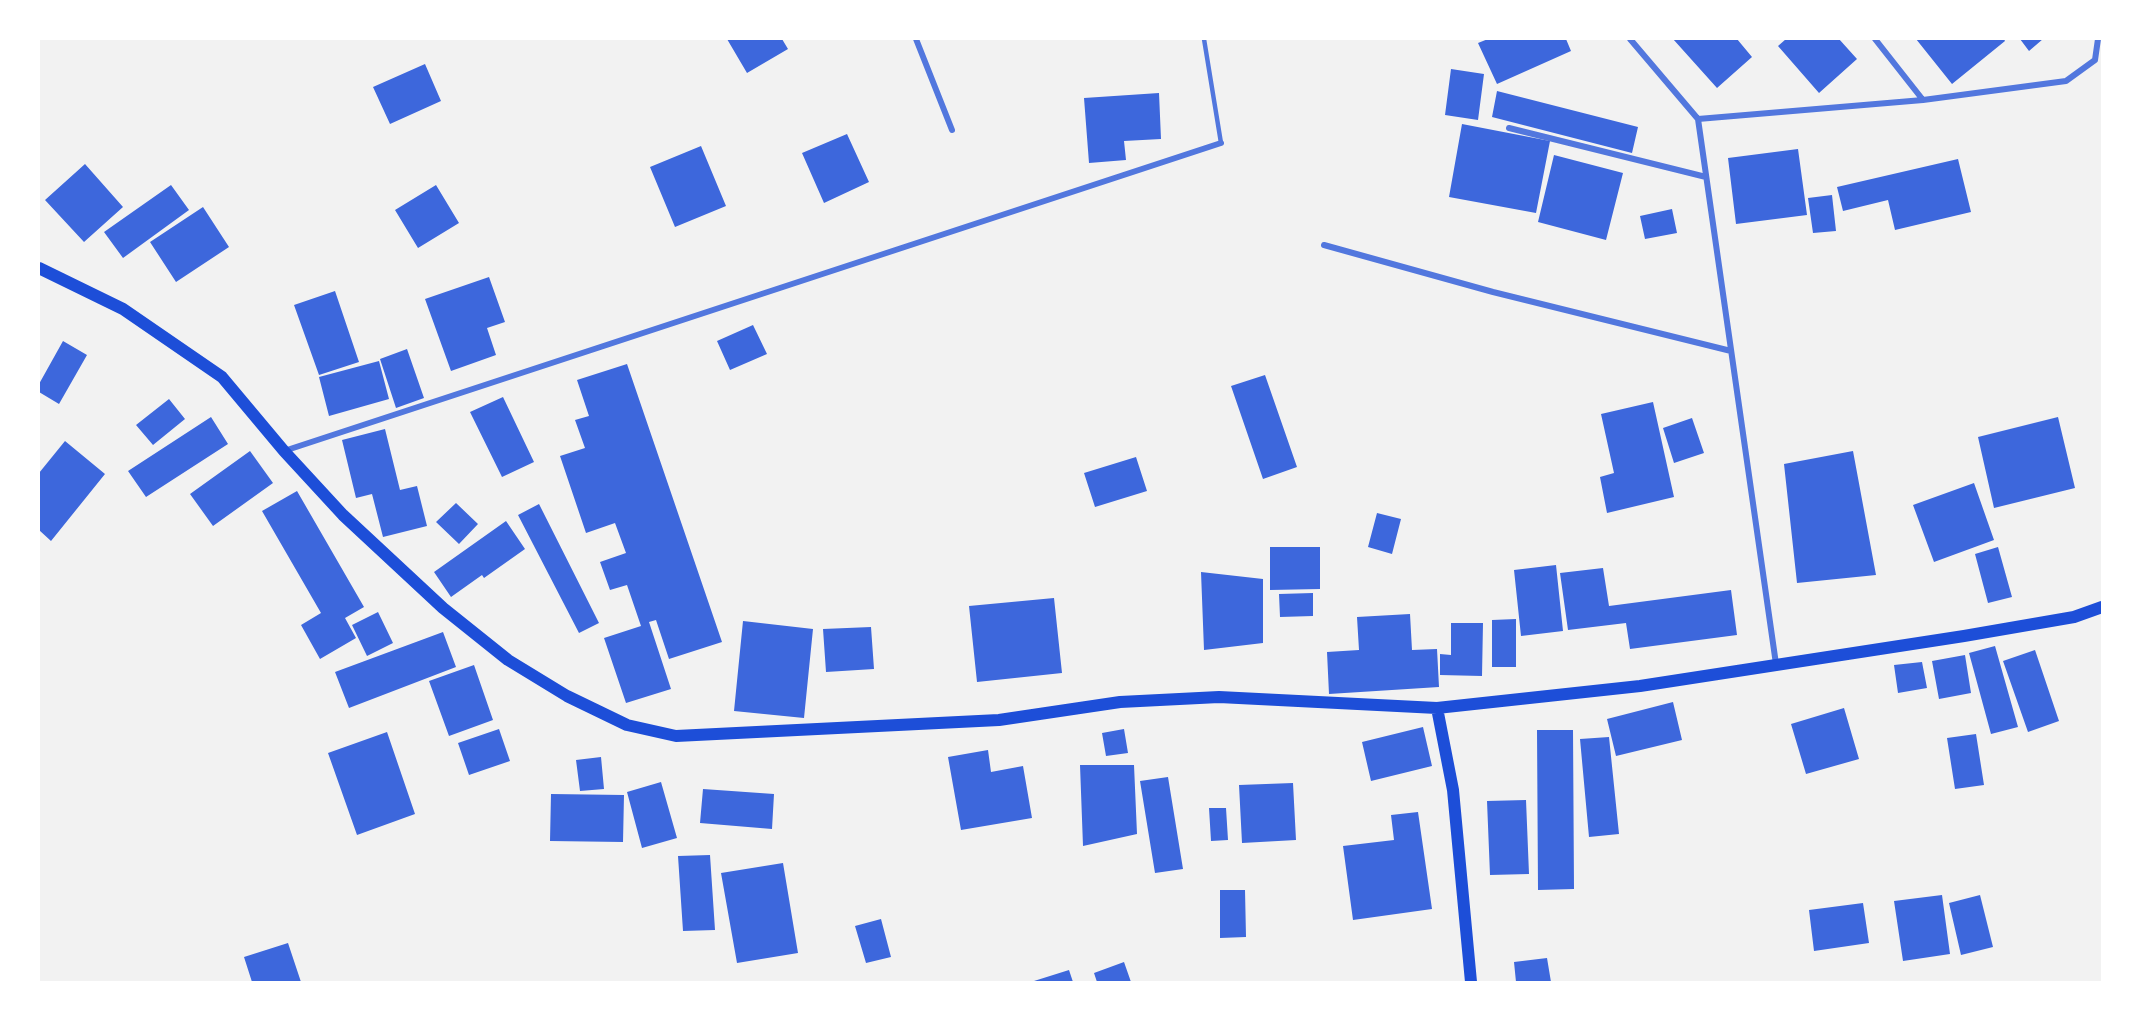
<!DOCTYPE html>
<style>
body{margin:0}
#map{position:relative;width:2141px;height:1021px;overflow:hidden;background:#f2f2f2;font-family:"Fira Sans",sans-serif}
canvas{display:block}
.frame{position:absolute;inset:0;border:40px solid #fff;pointer-events:none}
</style>
<div id="map">
<canvas width="2141" height="1021"></canvas>
<div class="frame"></div>
</div>
<script>
const context = document.querySelector('canvas').getContext('2d');
context.lineJoin = 'round';
function fill(path, color) { context.fillStyle = color; context.fill(path, 'evenodd'); }
function strokePath(path, color, width, dash) { context.strokeStyle = color; context.lineWidth = width; context.lineCap = dash ? 'butt' : 'round'; context.setLineDash(dash || []); context.stroke(path); }
fill(new Path2D(`
 M727,39H782L788,49L747,73Z
 M1488,39H1566L1571,51L1497,84L1478,43Z
 M1673,39H1737L1752,57L1717,88Z
 M1786,39H1839L1857,59L1819,93L1778,46Z
 M1916,39H2004L2005,41L1952,84Z
 M2020,39H2043L2029,51Z
 M425,64L441,101L390,124L373,87Z
 M1451,69L1484,74L1478,120L1445,115Z
 M1497,91L1638,127L1632,153L1492,117Z
 M1159,93L1161,139L1124,141L1126,160L1089,163L1084,98Z
 M1462,124L1550,141L1536,213L1449,197Z
 M847,134L869,182L824,203L802,153Z
 M701,146L726,206L675,227L650,167Z
 M1798,149L1807,215L1736,224L1728,158Z
 M1554,155L1623,173L1606,240L1538,222Z
 M1958,159L1971,212L1895,230L1888,200L1843,211L1837,187Z
 M85,164L123,207L84,242L45,200Z
 M171,185L189,210L123,258L104,232Z
 M436,185L459,223L418,248L395,210Z
 M1832,195L1836,231L1813,233L1808,198Z
 M203,207L229,247L176,282L150,242Z
 M1672,209L1677,233L1645,239L1640,216Z
 M489,277L505,322L487,328L496,355L451,371L425,299Z
 M335,291L359,362L319,375L294,305Z
 M753,325L767,354L730,370L717,341Z
 M63,341L87,355L59,404L39,392V384Z
 M407,349L424,398L396,408L380,359Z
 M379,361L389,399L329,416L319,377Z
 M627,364L722,642L669,659L656,620L649,622L671,689L626,703L604,638L641,626L627,585L610,590L600,562L626,553L615,523L586,533L560,456L585,448L575,420L589,416L577,380Z
 M1265,375L1297,467L1263,479L1231,386Z
 M503,397L534,462L502,477L470,412Z
 M169,399L185,419L153,445L136,425Z
 M1653,402L1674,497L1607,513L1600,477L1614,473L1601,414Z
 M211,417L228,444L146,497L128,471Z
 M2058,417L2075,488L1994,508L1978,437Z
 M1692,418L1704,453L1674,463L1663,428Z
 M385,429L400,490L417,486L427,526L383,537L372,494L356,498L342,440Z
 M65,441L105,474L51,541L39,530V473Z
 M250,451L273,483L213,526L190,494Z
 M1853,451L1876,575L1797,583L1784,464Z
 M1136,457L1147,491L1095,507L1084,473Z
 M1974,483L1994,540L1934,562L1913,505Z
 M297,491L364,607L345,618L356,638L320,659L301,625L321,613L262,511Z
 M456,503L478,524L459,544L436,522Z
 M539,504L599,623L579,633L518,515Z
 M1377,513L1401,519L1392,554L1368,547Z
 M506,521L525,549L484,578L482,575L451,597L434,572Z
 M1270,547H1320V589L1270,590Z
 M1998,547L2012,597L1988,603L1975,554Z
 M1556,565L1563,631L1521,636L1514,570Z
 M1603,568L1609,606L1731,590L1737,635L1630,649L1626,623L1568,630L1560,573Z
 M1201,572L1263,579V643L1204,650Z
 M1313,593V616L1280,617L1279,594Z
 M1054,598L1062,673L977,682L969,606Z
 M378,612L393,643L367,656L352,625Z
 M1410,614L1412,650L1437,649L1439,687L1329,694L1327,652L1359,650L1357,617Z
 M1516,619V667H1492V620Z
 M743,621L813,629L804,718L734,711Z
 M1451,623H1483L1482,676L1440,675V654L1451,655Z
 M871,627L874,669L826,672L823,629Z
 M443,632L456,667L349,708L335,672Z
 M1995,646L2018,727L1991,734L1969,653Z
 M2035,650L2059,721L2028,732L2003,661Z
 M1965,655L1971,693L1939,699L1932,661Z
 M1922,662L1927,688L1898,693L1894,665Z
 M474,665L493,720L449,736L429,681Z
 M1673,702L1682,740L1616,756L1607,719Z
 M1844,708L1859,759L1806,774L1791,724Z
 M1423,727L1432,766L1371,781L1362,742Z
 M499,729L510,761L469,775L458,743Z
 M1124,729L1128,753L1106,756L1102,733Z
 M1537,730H1573L1574,889L1538,890Z
 M387,732L415,814L357,835L328,753Z
 M1976,734L1984,785L1955,789L1947,738Z
 M1609,737L1619,834L1589,837L1580,739Z
 M988,750L991,772L1023,766L1032,818L961,830L948,757Z
 M601,757L604,789L580,791L576,760Z
 M1080,765H1134L1137,834L1083,846Z
 M1168,777L1183,869L1155,873L1140,781Z
 M661,782L677,838L642,848L627,792Z
 M1293,783L1296,840L1242,843L1239,785Z
 M703,789L774,794L772,829L700,823Z
 M551,794L624,795L623,842L550,841Z
 M1526,800L1529,874L1490,875L1487,801Z
 M1209,808H1226L1228,840L1211,841Z
 M1418,812L1432,909L1353,920L1343,846L1394,840L1391,815Z
 M710,855L715,930L683,931L678,856Z
 M783,863L798,953L737,963L721,873Z
 M1220,890H1245L1246,937L1220,938Z
 M1942,895L1950,954L1903,961L1894,901Z
 M1980,895L1993,947L1961,955L1949,903Z
 M1863,903L1869,943L1814,951L1809,910Z
 M881,919L891,957L866,963L855,926Z
 M288,943L301,982H252L244,957Z
 M1547,958L1551,982H1516L1514,962Z
 M1124,962L1131,982H1097L1094,973Z
 M1069,970L1073,982H1034V981Z`), '#3d67dc');
strokePath(new Path2D(`
 M1204,39L1221,143`), '#5277de', 4.5);
strokePath(new Path2D(`
 M916,39L952,130
 M1630,39L1698,119L1776,664
 M1923,100L2066,81L2095,60L2098,39
 M1698,119L1923,100L1875,39
 M1509,128L1706,177
 M1324,245L1493,292L1731,351
 M284,451L1221,143`), '#5277de', 6);
strokePath(new Path2D(`
 M39,268L123,309L222,377L284,451L343,515L443,608L508,660L567,696L627,725L676,736L999,720L1120,702L1219,697L1437,708L1640,686L1964,636L2074,617L2102,607
 M1437,708L1453,790L1471,982`), '#1d4ed8', 12);
</script>
